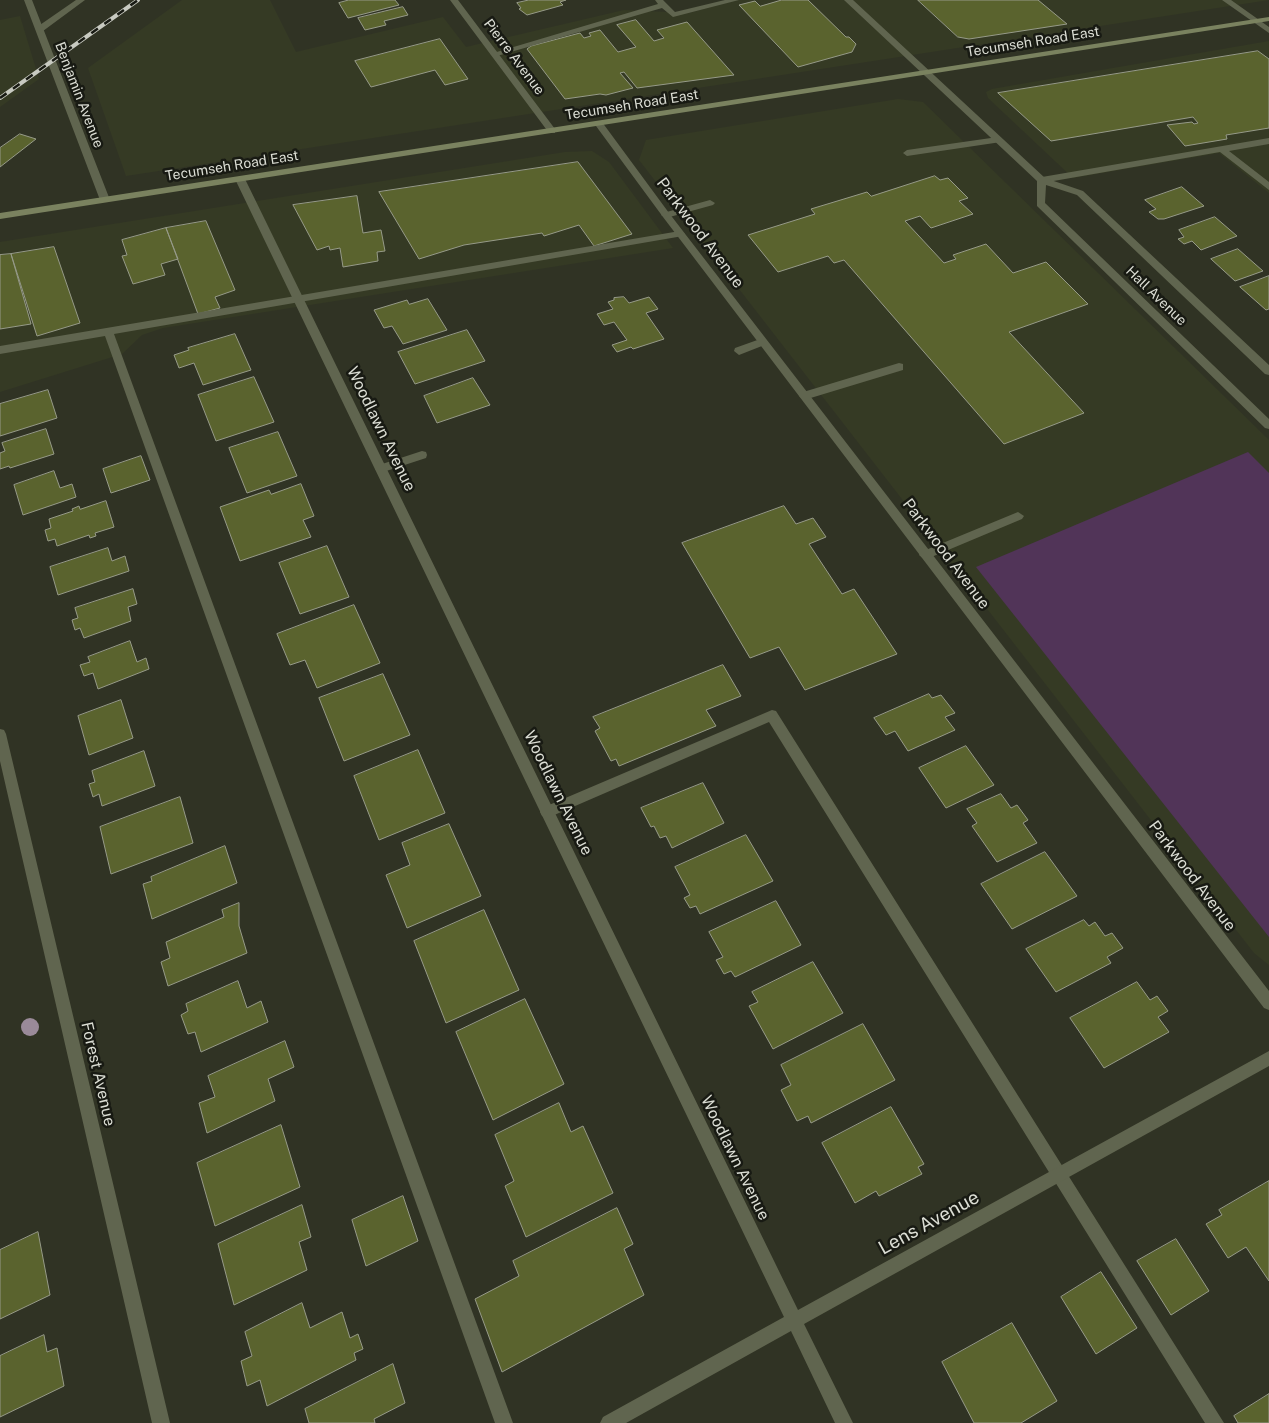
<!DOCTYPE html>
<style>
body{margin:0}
canvas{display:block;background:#303324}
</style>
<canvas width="1269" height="1423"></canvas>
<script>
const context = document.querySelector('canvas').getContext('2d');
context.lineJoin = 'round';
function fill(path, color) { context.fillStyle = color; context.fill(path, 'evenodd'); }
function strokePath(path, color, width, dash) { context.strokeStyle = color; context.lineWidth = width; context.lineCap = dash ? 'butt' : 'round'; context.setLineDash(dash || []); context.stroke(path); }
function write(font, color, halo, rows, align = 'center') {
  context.font = font + ' "Public Sans",sans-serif'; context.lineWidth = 5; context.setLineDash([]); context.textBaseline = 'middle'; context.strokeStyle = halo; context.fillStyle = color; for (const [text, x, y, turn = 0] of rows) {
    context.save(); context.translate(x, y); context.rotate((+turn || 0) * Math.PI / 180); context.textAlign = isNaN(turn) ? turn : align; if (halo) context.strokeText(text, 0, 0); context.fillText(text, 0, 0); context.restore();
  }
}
fill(new Path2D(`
 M182,0H270L296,52L443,17L466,47L624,10L689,13L737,0H1269L126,176L88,68Z
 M20,16L39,79L0,107V20Z
 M1269,41V193L1219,153L1073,178L988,98L986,92L992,89Z
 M898,99L923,102L1269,440V965L1254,953L639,160L646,140Z
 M592,151L609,162L673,248L163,328L142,335L122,354L0,392V242L565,152Z`), '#353a24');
fill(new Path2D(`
 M1248,452L1269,473V937L976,567Z`), '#513458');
const building = new Path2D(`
 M349,0H395L399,5L348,18L339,3Z
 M529,0H566L560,2L563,5L527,15L519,9L521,8L517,3Z
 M782,0H808L846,37H849L856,44L852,52L798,67L739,5L755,1L760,6Z
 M918,0H1038L1067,24L969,39L958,37Z
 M403,7L408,15L384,21L386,25L365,30L358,18Z
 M636,20L654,41L664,38L657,30L687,22L734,75L637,88L624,72L620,73L633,88L606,95L600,94L565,99L527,49L531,46L580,33L584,38L591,36L589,33L600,30L618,52L636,47L617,25Z
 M440,39L468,79L445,85L435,70L371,87L355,61Z
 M1258,51L1269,59V128L1226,135L1227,139L1185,146L1167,125L1192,122L1194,124L1198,123L1193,117L1051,141L998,93Z
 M20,134L36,139L0,167V148Z
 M578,162L632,234L594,246L579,225L544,236L542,233L464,245L419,259L379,192Z
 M935,176L940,180L948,178L968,198L959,201L973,214L931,228L920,216L905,221L944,263L956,259L953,255L986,244L1013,273L1046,262L1088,304L1009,332L1084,413L1004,444L844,260L834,263L828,256L778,272L748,235L815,214L811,209L867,192L871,196Z
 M1182,187L1204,206L1164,219H1158L1149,212L1156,209L1145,200Z
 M357,196L363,233L381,230L385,251L377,252L378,261L343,267L340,248L330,250L329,246L317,250L293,205Z
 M1215,217L1237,236L1201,250L1192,241L1184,244L1178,239L1184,237L1179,230Z
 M206,221L235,290L215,297L220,308L198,314L166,228Z
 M166,228L178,259L161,264L165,275L133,284L122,256L127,255L122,240Z
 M54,247L80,323L37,336L11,254Z
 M1238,249L1263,271L1235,281L1211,259Z
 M11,254L31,324L0,329V255Z
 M1269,276V309L1266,310L1240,287Z
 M624,297L629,303L649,297L658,309L646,313L664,339L633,349L631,347L617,352L612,345L627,340L614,322L604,325L597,314L613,309L608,302L614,300V298Z
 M428,299L447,330L403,344L392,326L384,328L374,310L407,300L409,304Z
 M467,330L485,361L415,384L398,352Z
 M235,334L251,370L203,385L194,363L179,368L174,355L189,350L188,348Z
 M254,377L274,422L216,441L198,395Z
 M473,378L490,405L437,423L424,396Z
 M48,390L57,418L0,436V404Z
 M46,429L54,454L10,468L9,466L0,469V453L5,451L2,443Z
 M278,432L297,476L247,493L229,448Z
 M141,456L150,480L111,493L103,469Z
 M54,471L60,488L72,484L76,497L23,515L14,485Z
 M301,484L314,516L303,520L311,537L240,561L220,507L269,490L271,494Z
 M106,501L114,527L95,533L96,536L90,538L89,535L57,546L55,539L48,541L45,530L51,528L49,519L73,511L72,509L79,506L80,509Z
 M784,506L796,524L813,518L826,537L809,544L842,594L854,589L897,654L805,690L779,647L750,658L682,543Z
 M327,546L349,597L300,614L279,563Z
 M108,548L112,561L125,556L129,571L58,595L50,567Z
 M133,589L137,604L128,607L131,621L84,638L80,628L75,630L72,620L78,618L75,608Z
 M354,605L380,663L317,688L305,660L290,665L277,634Z
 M130,641L137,662L146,658L149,669L98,689L93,673L84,676L80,665L90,662L88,657Z
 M723,665L741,696L706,710L716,726L619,766L616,759L611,761L595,731L600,728L593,717Z
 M383,674L410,735L344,761L319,698Z
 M929,694L932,698L941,695L955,713L945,717L955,730L908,751L895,731L886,735L874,718Z
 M121,700L133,738L89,755L78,716Z
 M966,746L994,785L946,808L919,768Z
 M418,750L445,813L379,840L354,776Z
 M144,751L155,786L102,806L99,794L93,797L89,784L95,782L92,771Z
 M703,783L724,823L672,848L666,836L660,838L654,826L651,827L641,808Z
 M1001,794L1011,808L1017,805L1028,820L1023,823L1037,843L997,862L972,826L977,823L967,809Z
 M180,797L193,843L111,874L100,827Z
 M449,824L481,896L407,928L386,875L410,865L402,843Z
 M746,835L773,881L700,914L696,906L690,908L684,898L690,895L675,867Z
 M225,846L237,883L152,919L143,884L152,881L151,877Z
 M1045,852L1077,896L1012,929L981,884Z
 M776,901L801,945L735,977L731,971L724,974L716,960L723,957L709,932Z
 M239,903V926L247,953L168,986L161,962L170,958L166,942L224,917L222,910Z
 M484,910L519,990L446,1023L414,941Z
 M1084,920L1089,926L1095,922L1105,936L1112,933L1123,948L1107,957L1111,963L1056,992L1026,949Z
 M813,962L843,1013L773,1049L749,1006L758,1002L752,992Z
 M238,981L247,1008L261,1001L268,1022L201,1052L195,1032L188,1034L181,1015L188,1011L186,1004Z
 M1137,982L1150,1000L1157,996L1168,1011L1158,1017L1169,1032L1104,1068L1070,1018Z
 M525,999L564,1084L493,1120L456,1032Z
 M863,1024L895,1080L811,1123L808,1116L797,1121L781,1090L791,1085L781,1065Z
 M285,1041L294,1067L268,1079L275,1101L207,1133L199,1103L215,1097L208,1076Z
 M559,1103L571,1132L583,1126L613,1193L526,1237L505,1186L514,1181L495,1135Z
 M891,1107L924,1164L918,1167L922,1174L879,1196L876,1191L855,1203L822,1143Z
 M281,1125L300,1187L215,1226L197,1163Z
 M1269,1181V1281L1246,1247L1228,1258L1206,1224L1222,1215L1219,1210Z
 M403,1196L418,1241L366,1266L352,1220Z
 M302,1205L311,1237L299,1242L307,1270L234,1305L218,1244Z
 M617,1208L633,1244L624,1249L644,1295L502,1372L475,1299L519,1276L513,1261Z
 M38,1232L50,1295L0,1319V1250Z
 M1176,1239L1209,1291L1171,1315L1137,1261Z
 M1101,1272L1137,1328L1096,1354L1061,1297Z
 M302,1303L310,1328L342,1312L350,1338L358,1334L363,1349L354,1353L356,1360L267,1406L260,1380L247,1386L241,1361L252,1356L245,1332Z
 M1012,1323L1057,1401L1021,1423H974L942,1362Z
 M44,1335L47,1352L57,1348L64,1386L0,1417V1356Z
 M393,1364L405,1403L374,1419L375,1423H309L305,1409Z
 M1269,1394V1423H1238L1234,1416Z`);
fill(building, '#5a632e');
strokePath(building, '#969a88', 1);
fill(new Path2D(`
 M76,0H85L43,31H37V27Z
 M655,0H663L675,12L725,0H739L673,17L662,8L497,56L490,54L658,4Z
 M998,137L1002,140L1001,142L907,156L903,153L907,150Z
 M1269,138V144L1229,151L1269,182V190L1220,152L1042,183L1037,180L1042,177Z
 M710,200L715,203L713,205L666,218L661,215L663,213Z
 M680,231L685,234L683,236L114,334L513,1423H495L105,336L0,354V346Z
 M763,338L768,342L767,344L739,355L734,351L735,348Z
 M899,363L903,364V370L804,400L799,396L800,393Z
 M422,451L426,452L427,455L426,458L380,473L375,469L376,466Z
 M1018,512L1024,516L1022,519L929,558L925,560L919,555L921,552Z
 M772,710L776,711L1224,1423H1205L769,722L552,816L547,818L542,816L540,812L542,808Z`), '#60654f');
fill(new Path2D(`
 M24,0H32L110,200L108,202H102L100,200Z
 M450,0H458L555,129V133H549Z
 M844,0H853L1045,178L1083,191L1269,365V375L1265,374L1077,195L1046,185L1045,203L1269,419V429L1265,428L1037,206V181Z
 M1222,0H1231L1269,27V33Z
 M596,122H602L669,213L1269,991V1010L1264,1008L663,217L596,126Z
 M240,176L245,179L798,1310L1269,1051V1066L804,1324L853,1423H835L791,1331L626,1423H600L603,1417L784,1317L235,179Z
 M0,729L4,730L6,734L170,1423H152L0,761Z`), '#60654f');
fill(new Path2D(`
 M1269,17V21L0,219V213Z`), '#7a825f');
const rail = new Path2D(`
 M0,98L138,0`);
strokePath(rail, '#c8cac1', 4);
strokePath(rail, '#181a13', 2.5, [8]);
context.fillStyle = '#9a8a99';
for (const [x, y] of [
 [30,1027]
]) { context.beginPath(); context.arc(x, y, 9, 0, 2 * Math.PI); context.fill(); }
write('14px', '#dbddd4', '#181a13', [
 ["Tecumseh Road East",1033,42,-9],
 ["Pierre Avenue",514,57,53],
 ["Benjamin Avenue",79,95,69],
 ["Tecumseh Road East",632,105,-9],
 ["Tecumseh Road East",232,166,-9],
 ["Hall Avenue",1156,296,44]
]);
write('16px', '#dbddd4', '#181a13', [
 ["Parkwood Avenue",700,233,53],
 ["Woodlawn Avenue",381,429,64],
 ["Parkwood Avenue",946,554,53],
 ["Woodlawn Avenue",558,793,64],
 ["Parkwood Avenue",1192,876,53],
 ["Forest Avenue",98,1074,77],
 ["Woodlawn Avenue",735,1158,64]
]);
write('19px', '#dbddd4', '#181a13', [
 ["Lens Avenue",929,1223,-29]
]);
</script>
